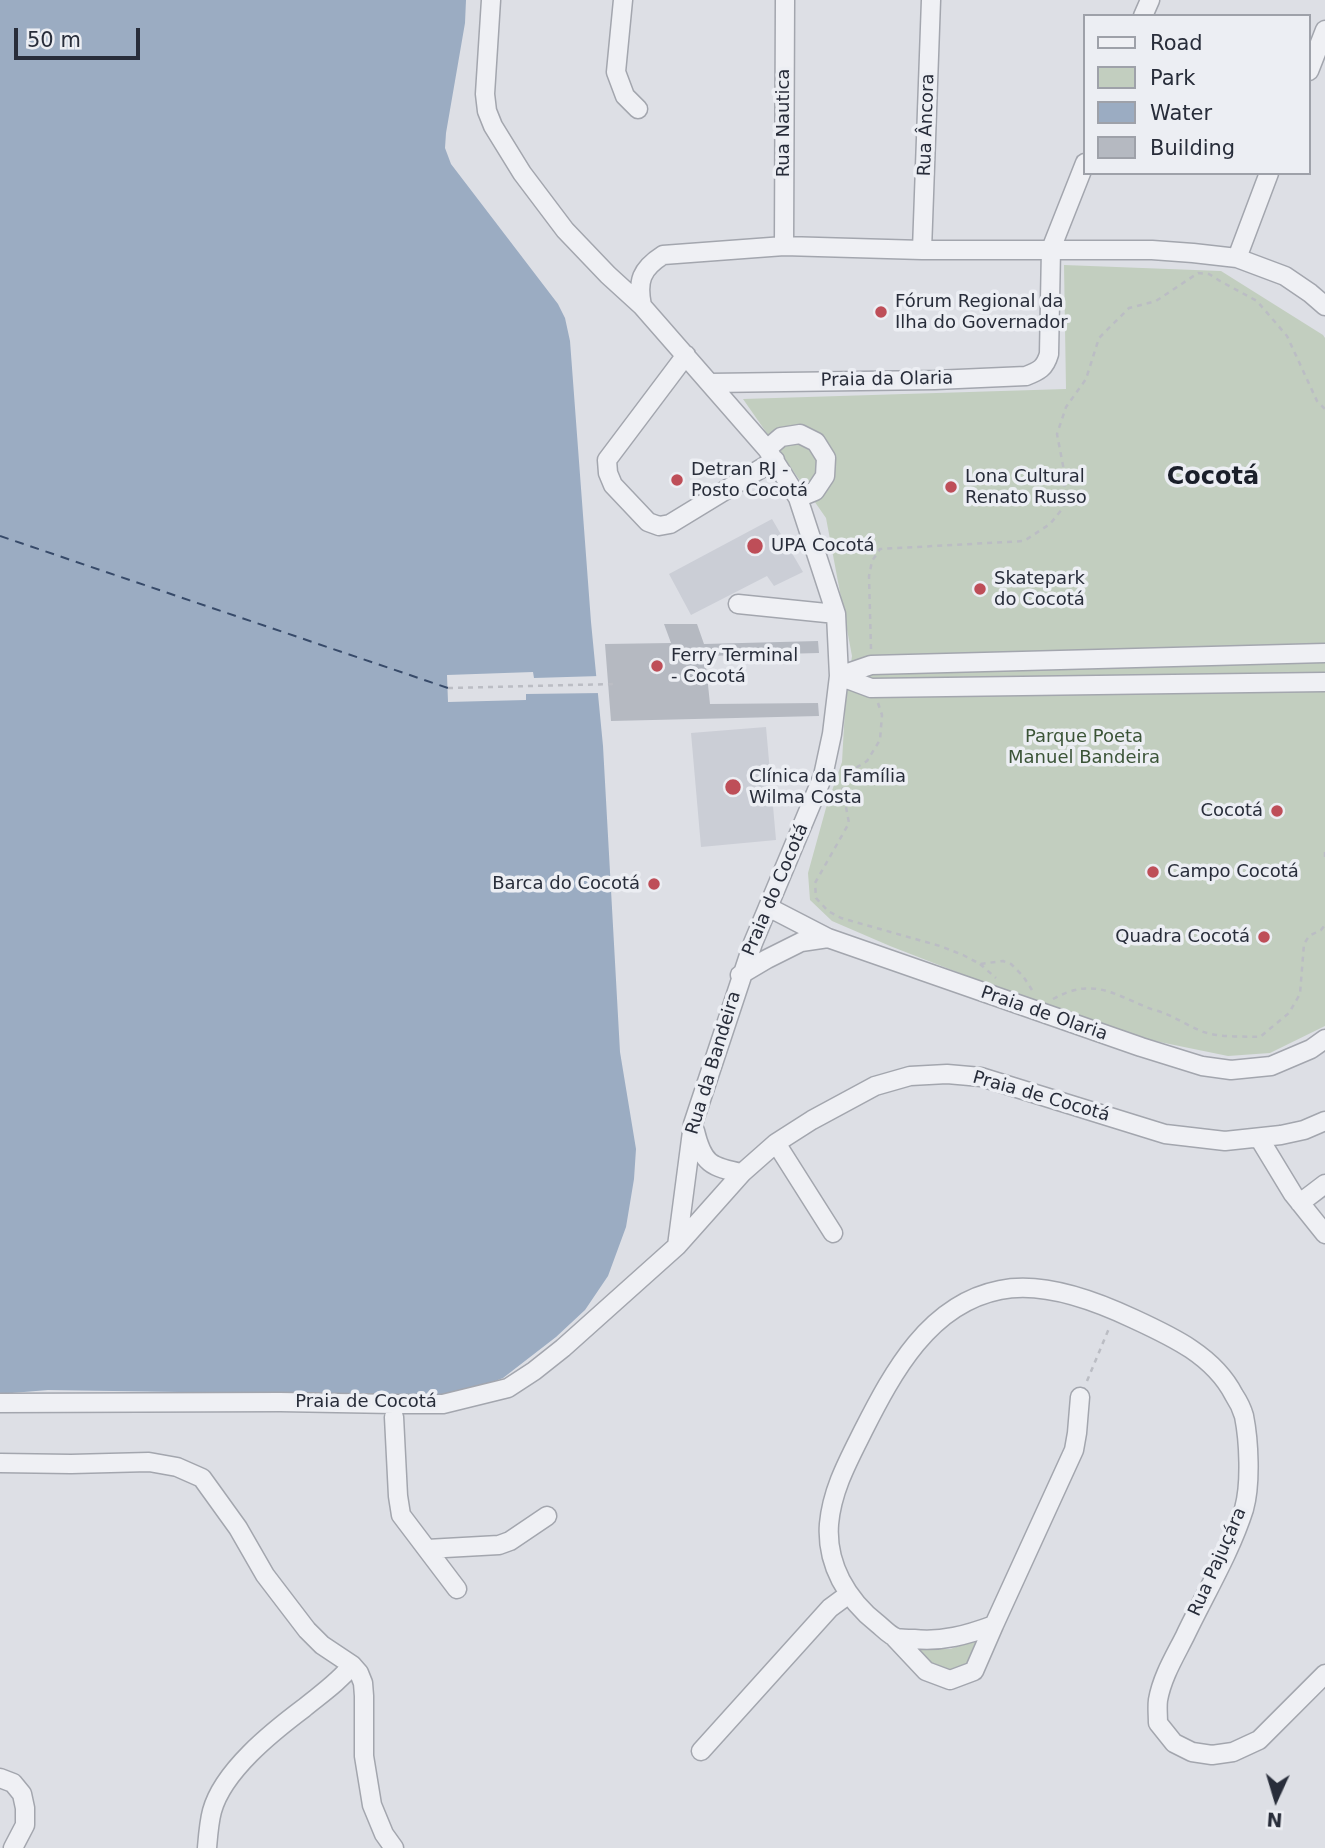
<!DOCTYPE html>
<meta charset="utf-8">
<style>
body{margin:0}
#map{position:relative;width:1325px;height:1848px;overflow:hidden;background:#dddfe5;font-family:"DejaVu Sans",sans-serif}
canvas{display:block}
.legend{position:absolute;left:1083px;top:14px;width:228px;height:161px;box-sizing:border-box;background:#eceef3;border:2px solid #9ea1a9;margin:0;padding:9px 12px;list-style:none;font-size:21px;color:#282d3a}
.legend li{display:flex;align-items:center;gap:14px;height:35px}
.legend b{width:35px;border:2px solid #9ea1a9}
.north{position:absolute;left:1241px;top:1764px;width:70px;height:70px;-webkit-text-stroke:5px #eceef3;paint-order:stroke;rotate:184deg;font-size:19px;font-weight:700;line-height:28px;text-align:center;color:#282d3a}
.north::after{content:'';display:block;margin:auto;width:24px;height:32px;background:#282d3a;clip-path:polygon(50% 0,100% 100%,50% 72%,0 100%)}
.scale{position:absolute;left:14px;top:28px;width:126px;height:32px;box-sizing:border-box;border:4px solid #282d3a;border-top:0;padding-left:9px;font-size:21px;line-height:24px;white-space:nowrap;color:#282d3a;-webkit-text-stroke:5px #eceef3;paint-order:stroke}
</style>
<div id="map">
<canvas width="1325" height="1848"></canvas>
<ul class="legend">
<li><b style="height:9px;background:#eff0f4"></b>Road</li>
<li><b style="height:19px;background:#c2cebf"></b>Park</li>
<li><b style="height:19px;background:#9bacc2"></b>Water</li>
<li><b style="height:19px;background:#b5b9c1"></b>Building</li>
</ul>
<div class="north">N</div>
<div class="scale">50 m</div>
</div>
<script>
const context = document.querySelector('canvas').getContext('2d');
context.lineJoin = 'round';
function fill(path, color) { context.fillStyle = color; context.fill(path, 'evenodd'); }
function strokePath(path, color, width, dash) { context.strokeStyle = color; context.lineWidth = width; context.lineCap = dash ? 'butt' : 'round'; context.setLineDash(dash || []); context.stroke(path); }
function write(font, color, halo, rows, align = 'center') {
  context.font = font + ' "DejaVu Sans",sans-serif'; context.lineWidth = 7; context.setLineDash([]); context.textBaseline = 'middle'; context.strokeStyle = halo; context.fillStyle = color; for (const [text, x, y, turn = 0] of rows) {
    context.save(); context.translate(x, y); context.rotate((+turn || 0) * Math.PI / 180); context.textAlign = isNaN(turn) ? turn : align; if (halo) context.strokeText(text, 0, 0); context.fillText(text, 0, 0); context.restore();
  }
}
fill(new Path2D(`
 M772,519L803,572L774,586L767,576L691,615L669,574Z
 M766,727L776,840L701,847L691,733Z`), '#cbced6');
fill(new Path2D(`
 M1064,265L1221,271L1323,335L1325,338V1026L1270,1053L1228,1056L1145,1039L1039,1004L890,946L832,921L810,900L808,873L826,808L842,762L845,708L852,656L826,518L743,399L1066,389Z
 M976,1641L966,1665L950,1672L929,1663L919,1648L950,1649Z`), '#c2cebf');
fill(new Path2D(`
 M0,0H466L465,23L446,133L445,148L451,164L558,304L565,318L570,341L591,622L603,746L620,1052L636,1149L634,1179L626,1227L608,1276L585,1310L556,1337L503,1378L474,1389L440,1396L48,1390L0,1394Z`), '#9bacc2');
fill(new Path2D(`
 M533,672L534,678L600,676L602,693L526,694V700L448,702L447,675Z`), '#dddfe5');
strokePath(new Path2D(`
 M0,536L448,688`), '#374a69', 2, [9, 7]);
fill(new Path2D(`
 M664,624H697L704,644L818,641L819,653L705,656L710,704L818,703L819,716L611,721L605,644L671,643Z`), '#b5b9c1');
const minor = new Path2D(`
 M491,0L485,94L487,111L493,126L522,173L565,230L608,275L642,306L767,449L798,498L836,614L839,676L832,734L823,776L753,943L693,1124L677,1246
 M623,0L616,72L625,96L638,109
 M1143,16L1150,0
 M1309,71L1325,30
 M784,246L785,0
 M922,250L931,0
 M1237,258L1269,173
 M642,306C637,281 641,269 663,255L784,246L922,250H1152L1193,253L1237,258L1285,276L1310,293L1325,306
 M686,355L607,460L608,473L613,485L648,522L659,526L670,524L775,460
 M710,383L935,380L1026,376C1039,371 1045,368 1049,354L1051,249L1085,163
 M767,449L781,437L800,434L816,442L826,458L825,476L815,491L798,498
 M738,604L836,614
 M839,676L871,688L1325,682
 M839,676L871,665L1325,653
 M768,907L828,938L1141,1047L1202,1066L1231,1070L1271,1066L1311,1049L1325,1039
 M740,975L767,959L801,942L828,938
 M695,1131C703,1164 711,1167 742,1173
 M1259,1138L1293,1194L1325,1234
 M776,1143L833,1233
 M1300,1203L1325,1184
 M1080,1397L1077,1433L1074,1450L994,1625C967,1635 942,1642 914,1639C909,1639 902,1639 897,1638C890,1636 883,1628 878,1624C847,1600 826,1564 829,1524C832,1490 848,1461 863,1431C893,1372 929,1304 1000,1290C1042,1281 1096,1301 1134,1319C1173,1337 1214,1356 1234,1395C1238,1401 1242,1409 1244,1416C1249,1441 1251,1484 1244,1509C1230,1553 1205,1594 1185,1636C1175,1656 1162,1677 1158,1700C1157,1707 1158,1716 1158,1723L1174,1743L1192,1752L1212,1755L1233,1752L1259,1740L1325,1674
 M0,1403L280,1402L394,1404H443L508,1388L534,1371L563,1348L677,1246L742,1173L776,1143L812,1120L875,1086L910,1076L947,1074L981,1077L1165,1134L1225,1141L1281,1135L1304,1130L1325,1121
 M394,1417L398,1496L401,1515L457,1589
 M0,1463L71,1464L149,1462L177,1467L202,1478L238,1528L265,1575L307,1630L322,1645L352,1665L359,1673L363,1683L364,1696V1756L372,1805L384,1834L394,1848
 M427,1549L499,1545L510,1541L547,1516
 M895,1638L926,1671L950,1680L974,1671L994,1625
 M701,1751L830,1608L849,1594
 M0,1778L13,1783L22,1794L25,1808V1825L13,1848
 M207,1848C208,1836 209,1822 212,1811C223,1771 272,1732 304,1708C321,1694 339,1682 352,1665`);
strokePath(minor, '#a3a6ae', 21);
strokePath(new Path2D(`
 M871,649L869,576L872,561L880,549L1024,541L1050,524L1063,508L1065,476L1057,434L1066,407L1086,379L1099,338L1129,308L1156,301L1198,273L1209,274L1220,281L1257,301L1287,336L1317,401L1325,409
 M448,688L614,684
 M878,703L882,715L880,740L867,761L854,769L842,786L849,823L815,883L816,898L828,911L841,918L940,946L963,955L980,964L1003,961L1011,964L1023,976L1032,990
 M1325,852V862
 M980,964L996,978
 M1053,999C1091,978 1110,992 1146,1007C1152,1010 1160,1011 1166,1014C1178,1019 1189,1026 1201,1031C1219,1038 1241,1036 1260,1037L1289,1013L1300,994L1304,944L1309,936L1321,930L1325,925
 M1087,1381L1110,1326`), '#bbbdc4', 2.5, [5, 5]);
strokePath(minor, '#eff0f4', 18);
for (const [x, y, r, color] of [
 [881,312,7,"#be4e58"],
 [677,480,7,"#be4e58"],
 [951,487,7,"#be4e58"],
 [755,546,9,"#be4e58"],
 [980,589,7,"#be4e58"],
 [657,666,7,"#be4e58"],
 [733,787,9,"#be4e58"],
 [1277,811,7,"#be4e58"],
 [1153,872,7,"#be4e58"],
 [654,884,7,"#be4e58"],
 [1264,937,7,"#be4e58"]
]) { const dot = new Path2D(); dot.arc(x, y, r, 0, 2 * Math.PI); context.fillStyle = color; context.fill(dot); strokePath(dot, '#eceef3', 2.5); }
write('18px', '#282d3a', '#eceef3', [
 ["Rua Nautica",784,123,-90],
 ["Rua Âncora",927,125,-88],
 ["Praia da Olaria",887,380,-1],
 ["Praia do Cocotá",776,890,-67],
 ["Praia de Olaria",1044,1014,19],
 ["Rua da Bandeira",714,1063,-73],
 ["Praia de Cocotá",1041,1097,16],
 ["Praia de Cocotá",366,1402],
 ["Rua Pajuçára",1218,1562,-66]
]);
write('18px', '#282d3a', '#eceef3', [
 ["Fórum Regional da",895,302],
 ["Ilha do Governador",895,323],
 ["Detran RJ -",691,470],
 ["Posto Cocotá",691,491],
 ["Lona Cultural",965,477],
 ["Renato Russo",965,498],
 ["UPA Cocotá",771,546],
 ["Skatepark",994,579],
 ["do Cocotá",994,600],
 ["Ferry Terminal",671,656],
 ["- Cocotá",671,677],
 ["Clínica da Família",749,777],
 ["Wilma Costa",749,798],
 ["Cocotá",1263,811,"right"],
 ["Campo Cocotá",1167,872],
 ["Barca do Cocotá",640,884,"right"],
 ["Quadra Cocotá",1250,937,"right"]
], 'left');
write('18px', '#3b5437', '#eceef3', [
 ["Parque Poeta",1084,737],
 ["Manuel Bandeira",1084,758]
]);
write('bold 24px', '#1a1f2a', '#eceef3', [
 ["Cocotá",1213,478]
]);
</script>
